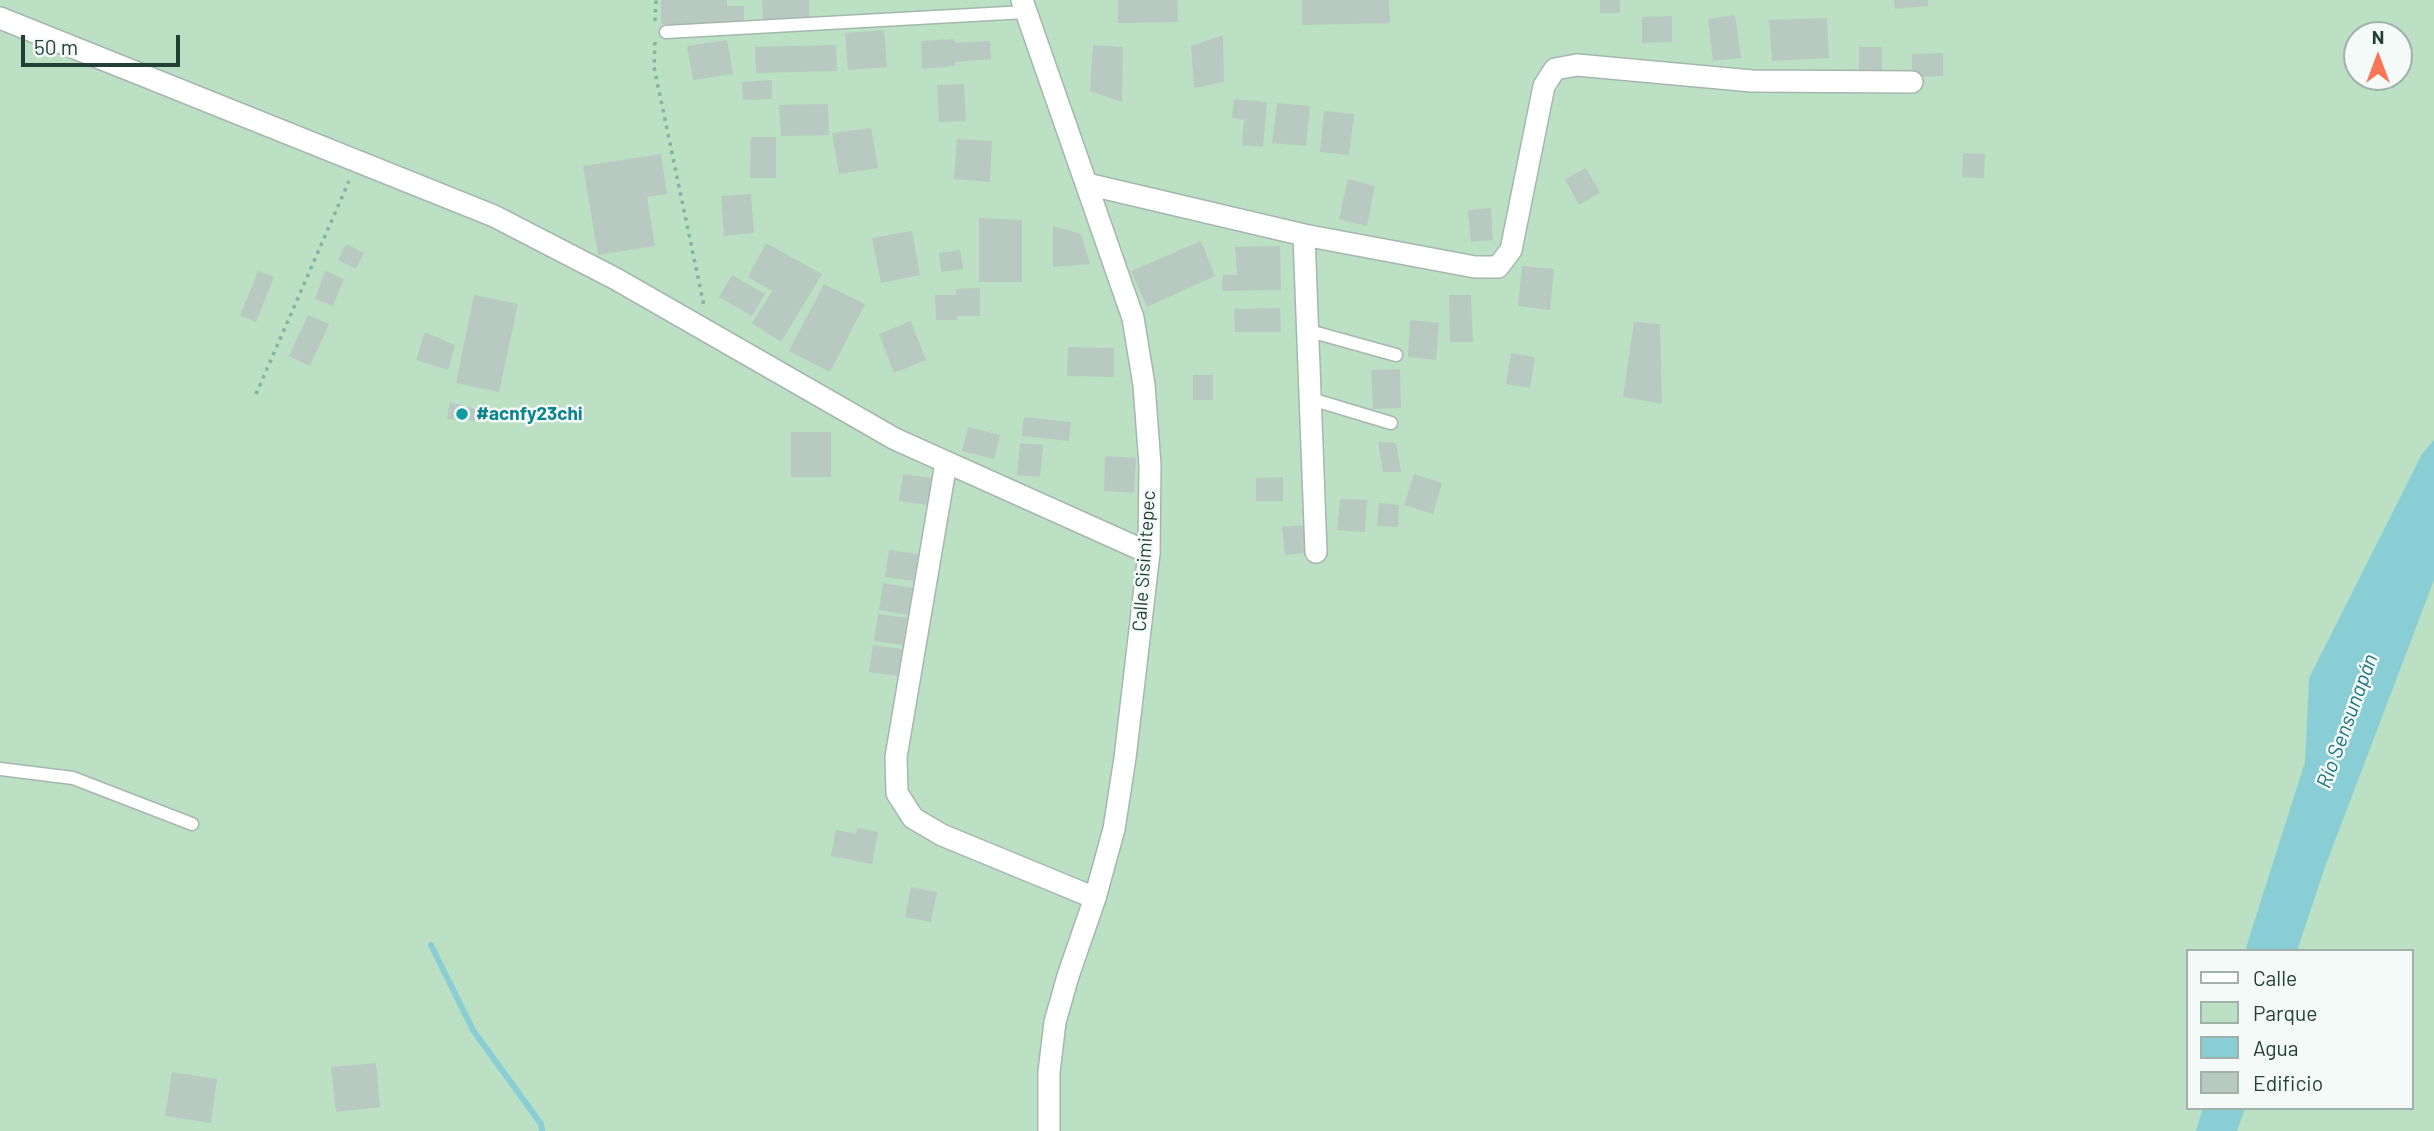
<!DOCTYPE html>
<meta charset="utf-8">
<style>
body{margin:0}
#map{position:relative;width:2434px;height:1131px;overflow:hidden;background:#e3eee9;font-family:Barlow,sans-serif}
canvas{display:block}
.legend{position:absolute;left:2186px;top:949px;width:228px;height:161px;box-sizing:border-box;background:#f4faf7;border:2px solid #a0b0aa;margin:0;padding:9px 12px;list-style:none;font-size:21px;color:#224036}
.legend li{display:flex;align-items:center;gap:14px;height:35px}
.legend b{width:35px;border:2px solid #a0b0aa}
.north{position:absolute;left:2343px;top:21px;width:70px;height:70px;box-sizing:border-box;background:#f4faf7;border:2px solid #a0b0aa;border-radius:50%;rotate:0deg;font-size:19px;font-weight:700;line-height:28px;text-align:center;color:#224036}
.north::after{content:'';display:block;margin:auto;width:24px;height:32px;background:#f87558;clip-path:polygon(50% 0,100% 100%,50% 72%,0 100%)}
.scale{position:absolute;left:21px;top:35px;width:159px;height:32px;box-sizing:border-box;border:4px solid #224036;border-top:0;padding-left:9px;font-size:21px;line-height:24px;white-space:nowrap;color:#224036;-webkit-text-stroke:5px #f4faf7;paint-order:stroke}
</style>
<div id="map">
<canvas width="2434" height="1131"></canvas>
<ul class="legend">
<li><b style="height:9px;background:#fff"></b>Calle</li>
<li><b style="height:19px;background:#bce0c3"></b>Parque</li>
<li><b style="height:19px;background:#89ced5"></b>Agua</li>
<li><b style="height:19px;background:#b8c9c1"></b>Edificio</li>
</ul>
<div class="north">N</div>
<div class="scale">50 m</div>
</div>
<script>
const context = document.querySelector('canvas').getContext('2d');
context.lineJoin = 'round';
function fill(path, color) { context.fillStyle = color; context.fill(path, 'evenodd'); }
function strokePath(path, color, width, dash) { context.strokeStyle = color; context.lineWidth = width; context.lineCap = dash ? 'butt' : 'round'; context.setLineDash(dash || []); context.stroke(path); }
function write(font, color, halo, rows, align = 'center') {
  context.font = font + ' Barlow,sans-serif'; context.lineWidth = 5; context.setLineDash([]); context.textBaseline = 'middle'; context.strokeStyle = halo; context.fillStyle = color; for (const [text, x, y, turn = 0] of rows) {
    context.save(); context.translate(x, y); context.rotate((+turn || 0) * Math.PI / 180); context.textAlign = isNaN(turn) ? turn : align; if (halo) context.strokeText(text, 0, 0); context.fillText(text, 0, 0); context.restore();
  }
}
fill(new Path2D(`
 M0,0H2434V1131H0ZM2357,35H2399V77H2357ZM2187,951H2411V1108H2187Z`), '#bce0c3');
fill(new Path2D(`
 M2434,440V580L2325,867L2297,951H2245L2305,762L2309,678L2422,454Z
 M2203,1108H2245L2237,1131H2196Z`), '#89ced5');
strokePath(new Path2D(`
 M431,945L473,1030L541,1124L542,1131`), '#89ced5', 6);
fill(new Path2D(`
 M661,0H727V6H744V26L661,24Z
 M762,0H809V19L763,20Z
 M1118,0H1177L1178,22L1118,23Z
 M1302,0H1389L1390,23L1302,25Z
 M1600,0H1620V13H1600Z
 M1894,0H1928V6L1895,9Z
 M1735,15L1741,58L1713,61L1708,19Z
 M1672,16V42L1642,43V17Z
 M1827,18L1829,58L1772,61L1769,20Z
 M884,30L887,67L848,70L845,33Z
 M1223,35L1224,82L1194,88L1191,46Z
 M954,39L955,43L990,41L991,59L955,62V66L922,69L921,41Z
 M727,40L733,74L693,80L687,46Z
 M836,45L837,71L756,73L755,47Z
 M1093,45L1123,47L1122,102L1090,91Z
 M1859,47H1882V71L1859,72Z
 M1943,53V76L1912,77V54Z
 M772,80V99L743,100L742,82Z
 M964,84L966,121L939,122L937,85Z
 M1234,99L1267,102L1263,147L1242,145L1244,120L1232,118Z
 M1277,103L1310,106L1306,146L1272,143Z
 M828,104L829,135L781,136L779,105Z
 M1324,111L1354,114L1349,155L1320,152Z
 M871,128L878,168L839,174L832,133Z
 M751,137H776V178H750Z
 M957,139L992,141L990,182L954,179Z
 M1963,153L1985,154L1984,178L1962,177Z
 M661,154L667,194L647,197L655,246L598,255L583,166Z
 M1586,168L1600,193L1579,205L1565,179Z
 M1348,179L1375,186L1367,226L1339,219Z
 M751,194L754,233L724,236L721,196Z
 M1491,208L1493,240L1471,242L1468,210Z
 M979,218L1022,220V282H979Z
 M1053,226L1081,234L1090,264L1053,267Z
 M912,231L920,275L881,283L872,238Z
 M1201,241L1215,276L1147,307L1131,271Z
 M766,243L822,274L781,342L752,323L772,291L748,277Z
 M346,244L364,253L356,269L338,260Z
 M1280,246L1281,290L1222,291L1223,275H1237L1235,247Z
 M960,250L963,269L941,272L939,253Z
 M1522,266L1554,269L1550,310L1518,306Z
 M258,271L274,277L256,322L240,316Z
 M325,271L344,279L333,306L315,299Z
 M732,275L765,294L752,316L719,297Z
 M824,284L865,304L830,372L789,351Z
 M980,288V316H957L958,320H936L935,295H956V289Z
 M474,295L518,304L499,392L456,383Z
 M1449,295H1471L1473,342H1450Z
 M1280,308L1281,332H1235L1234,309Z
 M308,315L329,324L310,366L289,356Z
 M1410,320L1439,323L1436,360L1408,357Z
 M911,321L926,360L894,373L879,334Z
 M1634,322L1660,324L1662,404L1623,397Z
 M425,332L455,345L448,370L416,360Z
 M1068,347L1114,348V377L1067,376Z
 M1511,353L1535,357L1530,388L1506,384Z
 M1400,369L1401,408L1373,409L1371,370Z
 M1193,375H1213V400H1193Z
 M450,402L476,409L475,421L447,419Z
 M1024,417L1071,422L1069,441L1022,436Z
 M968,427L1000,435L994,459L962,451Z
 M791,432H831V477H791Z
 M1378,442L1396,443L1401,472H1383Z
 M1020,443L1043,445L1040,477L1017,475Z
 M1105,456L1136,458L1134,493L1104,491Z
 M903,474L932,478L928,505L899,501Z
 M1414,474L1442,483L1433,514L1404,505Z
 M1283,477V501H1256V478Z
 M1340,499L1367,500L1365,532L1337,530Z
 M1379,503L1399,505L1398,527L1377,526Z
 M1305,525L1308,553L1285,555L1282,527Z
 M889,550L918,554L914,581L885,577Z
 M883,583L913,588L908,615L879,610Z
 M878,614L907,618L903,645L874,641Z
 M873,645L902,649L898,676L869,672Z
 M857,828L878,832L872,864L831,856L836,830L856,834Z
 M911,887L937,892L931,922L905,917Z
 M376,1063L380,1107L336,1112L331,1067Z
 M172,1072L217,1079L211,1123L165,1116Z`), '#b8c9c1');
const service = new Path2D(`
 M666,32L1025,12
 M1306,330L1396,355
 M1311,399L1391,423
 M0,769L73,778L192,824`);
const minor = new Path2D(`
 M0,18L494,216L616,279L895,439L1149,553
 M1087,184L1304,235L1475,267H1498L1511,250L1544,86L1555,69L1577,65L1752,81L1912,82
 M1304,235L1316,552
 M946,463L896,757L897,793L913,818L942,835L1095,898`);
const tertiary = new Path2D(`
 M1022,0L1133,318L1144,385L1150,465L1149,553L1125,758L1114,829L1095,898L1068,976L1055,1022L1049,1072V1131`);
strokePath(service, '#a5b6b0', 15);
strokePath(minor, '#a5b6b0', 24);
strokePath(tertiary, '#a5b6b0', 24);
strokePath(new Path2D(`
 M655,21L656,0
 M655,42L654,67L704,306
 M256,394L349,181`), '#83b3a1', 3.5, [3.5, 5]);
strokePath(service, '#fff', 12);
strokePath(minor, '#fff', 21);
strokePath(tertiary, '#fff', 21);
for (const [x, y, r, color] of [
 [462,414,7,"#0f9aa8"]
]) { const dot = new Path2D(); dot.arc(x, y, r, 0, 2 * Math.PI); context.fillStyle = color; context.fill(dot); strokePath(dot, '#f4faf7', 2.5); }
write('bold 19px', '#0d838f', '#f4faf7', [
 ["#acnfy23chi",476,414]
], 'left');
write('19px', '#224036', '#f4faf7', [
 ["Calle Sisimitepec",1144,561,-86]
]);
write('italic 21px', '#19757f', '#f4faf7', [
 ["Río Sensunapán",2347,721,-70]
]);
</script>
